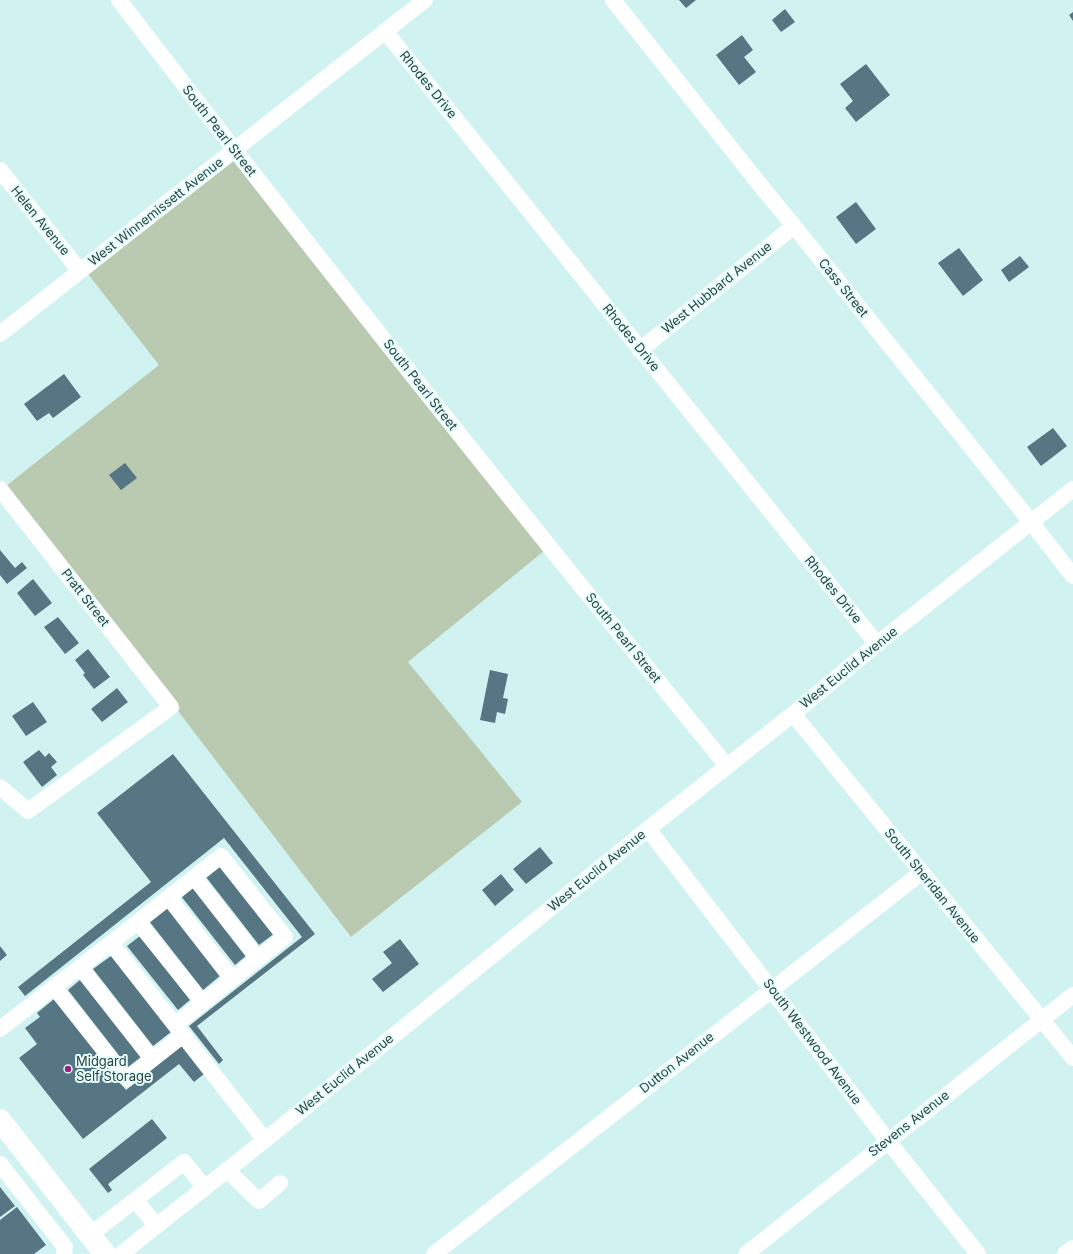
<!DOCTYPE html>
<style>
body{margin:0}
canvas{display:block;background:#d0f3f1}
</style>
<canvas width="1073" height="1254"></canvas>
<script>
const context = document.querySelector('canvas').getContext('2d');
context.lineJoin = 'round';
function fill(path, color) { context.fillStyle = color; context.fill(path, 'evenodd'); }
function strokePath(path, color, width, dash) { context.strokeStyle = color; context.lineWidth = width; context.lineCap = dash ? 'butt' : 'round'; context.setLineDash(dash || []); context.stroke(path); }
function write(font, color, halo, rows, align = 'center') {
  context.font = font + ' Inter,sans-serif'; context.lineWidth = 4; context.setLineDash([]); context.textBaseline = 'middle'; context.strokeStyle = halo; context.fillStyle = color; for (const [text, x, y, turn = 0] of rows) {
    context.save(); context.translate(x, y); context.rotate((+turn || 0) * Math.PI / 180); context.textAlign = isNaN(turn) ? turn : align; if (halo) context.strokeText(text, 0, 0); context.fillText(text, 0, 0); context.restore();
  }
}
fill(new Path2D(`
 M234,161L544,551L408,662L522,802L351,937L178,711L180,708L6,486L159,365L88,274Z`), '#b9cab1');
fill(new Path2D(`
 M679,0H696L686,8Z
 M785,9L795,22L781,32L772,20Z
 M1073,12V21L1069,15Z
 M742,35L753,50L744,57L756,72L739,85L716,55Z
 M866,64L890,95L856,122L845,108L853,101L840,84Z
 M856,202L876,229L856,244L836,217Z
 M959,248L983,280L963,296L938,263Z
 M1020,256L1029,267L1009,282L1001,270Z
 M64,374L81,397L53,418L49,413L37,421L24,404Z
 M1053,428L1067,446L1041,466L1027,447Z
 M125,463L137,478L121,490L109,475Z
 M0,550L15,568L22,562L27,568L7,584L0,575Z
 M33,579L52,603L35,616L17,593Z
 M58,617L79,643L65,654L44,627Z
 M88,649L110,677L94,689L83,675L85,673L75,660Z
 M490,670L508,674L503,698L508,699L505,714L497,712L495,723L480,720Z
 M117,688L128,702L102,722L91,709Z
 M33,702L47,722L26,736L12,716Z
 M39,750L45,757L49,753L57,762L51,767L57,775L42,787L23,762Z
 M173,754L315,934L197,1026L223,1060L219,1064L189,1026L302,937L224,838L25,996L18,987L151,882L97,813Z
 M540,847L553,863L526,884L513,869Z
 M221,865L275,933L259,945L206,877Z
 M501,874L514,890L495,906L482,890Z
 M193,886L247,955L235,965L181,896Z
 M167,907L221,975L203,990L149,921Z
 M140,936L190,1000L178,1010L127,946Z
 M400,939L419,964L383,992L372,979L392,963L383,952Z
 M0,946L7,955L0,961Z
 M111,956L171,1032L153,1046L93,969Z
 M80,980L141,1057L128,1067L68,990Z
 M54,999L126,1090L182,1046L204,1074L194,1082L179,1064L83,1139L19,1058L37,1044L25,1028L40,1017L37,1013Z
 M152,1119L167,1138L108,1184L112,1190L108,1193L89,1169Z
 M0,1187L15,1206L0,1217Z
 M17,1207L46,1245L34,1254H0V1220Z`), '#557682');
strokePath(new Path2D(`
 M119,0C317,259 521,513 727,766
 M613,0L765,191L794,226L1031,522L1073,576
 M385,31L877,644
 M0,170L80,271
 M0,334L425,0
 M640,350L794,226
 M0,489L171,707L28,811L0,787
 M793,714L1073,1058
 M648,829L888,1141L978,1254
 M194,877L258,959
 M169,898L232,979
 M138,922L203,1003
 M111,943L221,856L285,937L175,1025
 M80,967L152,1059
 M54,987L127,1079L183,1035
 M0,1029L111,943L265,1140
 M0,1164L65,1247L64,1254
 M227,1170L259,1201L280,1183
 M135,1200L157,1226
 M90,1235L184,1162L205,1188
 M121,1254L265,1140L648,829L793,714L877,644L1073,489
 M434,1254L921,873
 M746,1254L1073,995
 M1065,1254L1073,1248`), '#fff', 16);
strokePath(new Path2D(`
 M0,1120L105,1254`), '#fff', 22);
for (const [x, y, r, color] of [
 [68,1069,4,"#942180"]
]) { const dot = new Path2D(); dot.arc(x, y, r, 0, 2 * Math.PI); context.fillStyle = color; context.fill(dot); strokePath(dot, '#e3fffd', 1.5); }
write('13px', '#32403f', '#e3fffd', [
 ["Rhodes Drive",428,85,51],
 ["South Pearl Street",219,131,52],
 ["West Winnemissett Avenue",156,212,-38],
 ["Helen Avenue",40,221,51],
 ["West Hubbard Avenue",717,288,-39],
 ["Cass Street",843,288,51],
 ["Rhodes Drive",631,338,51],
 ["South Pearl Street",420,385,52],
 ["Rhodes Drive",833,590,51],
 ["Pratt Street",85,598,52],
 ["South Pearl Street",623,638,51],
 ["West Euclid Avenue",849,668,-39],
 ["West Euclid Avenue",597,871,-39],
 ["South Sheridan Avenue",932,886,51],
 ["South Westwood Avenue",812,1042,53],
 ["Dutton Avenue",677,1063,-38],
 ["West Euclid Avenue",345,1075,-39],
 ["Stevens Avenue",909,1124,-38]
]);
write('13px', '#32403f', '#e3fffd', [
 ["Midgard",76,1062],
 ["Self Storage",76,1077]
], 'left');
</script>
